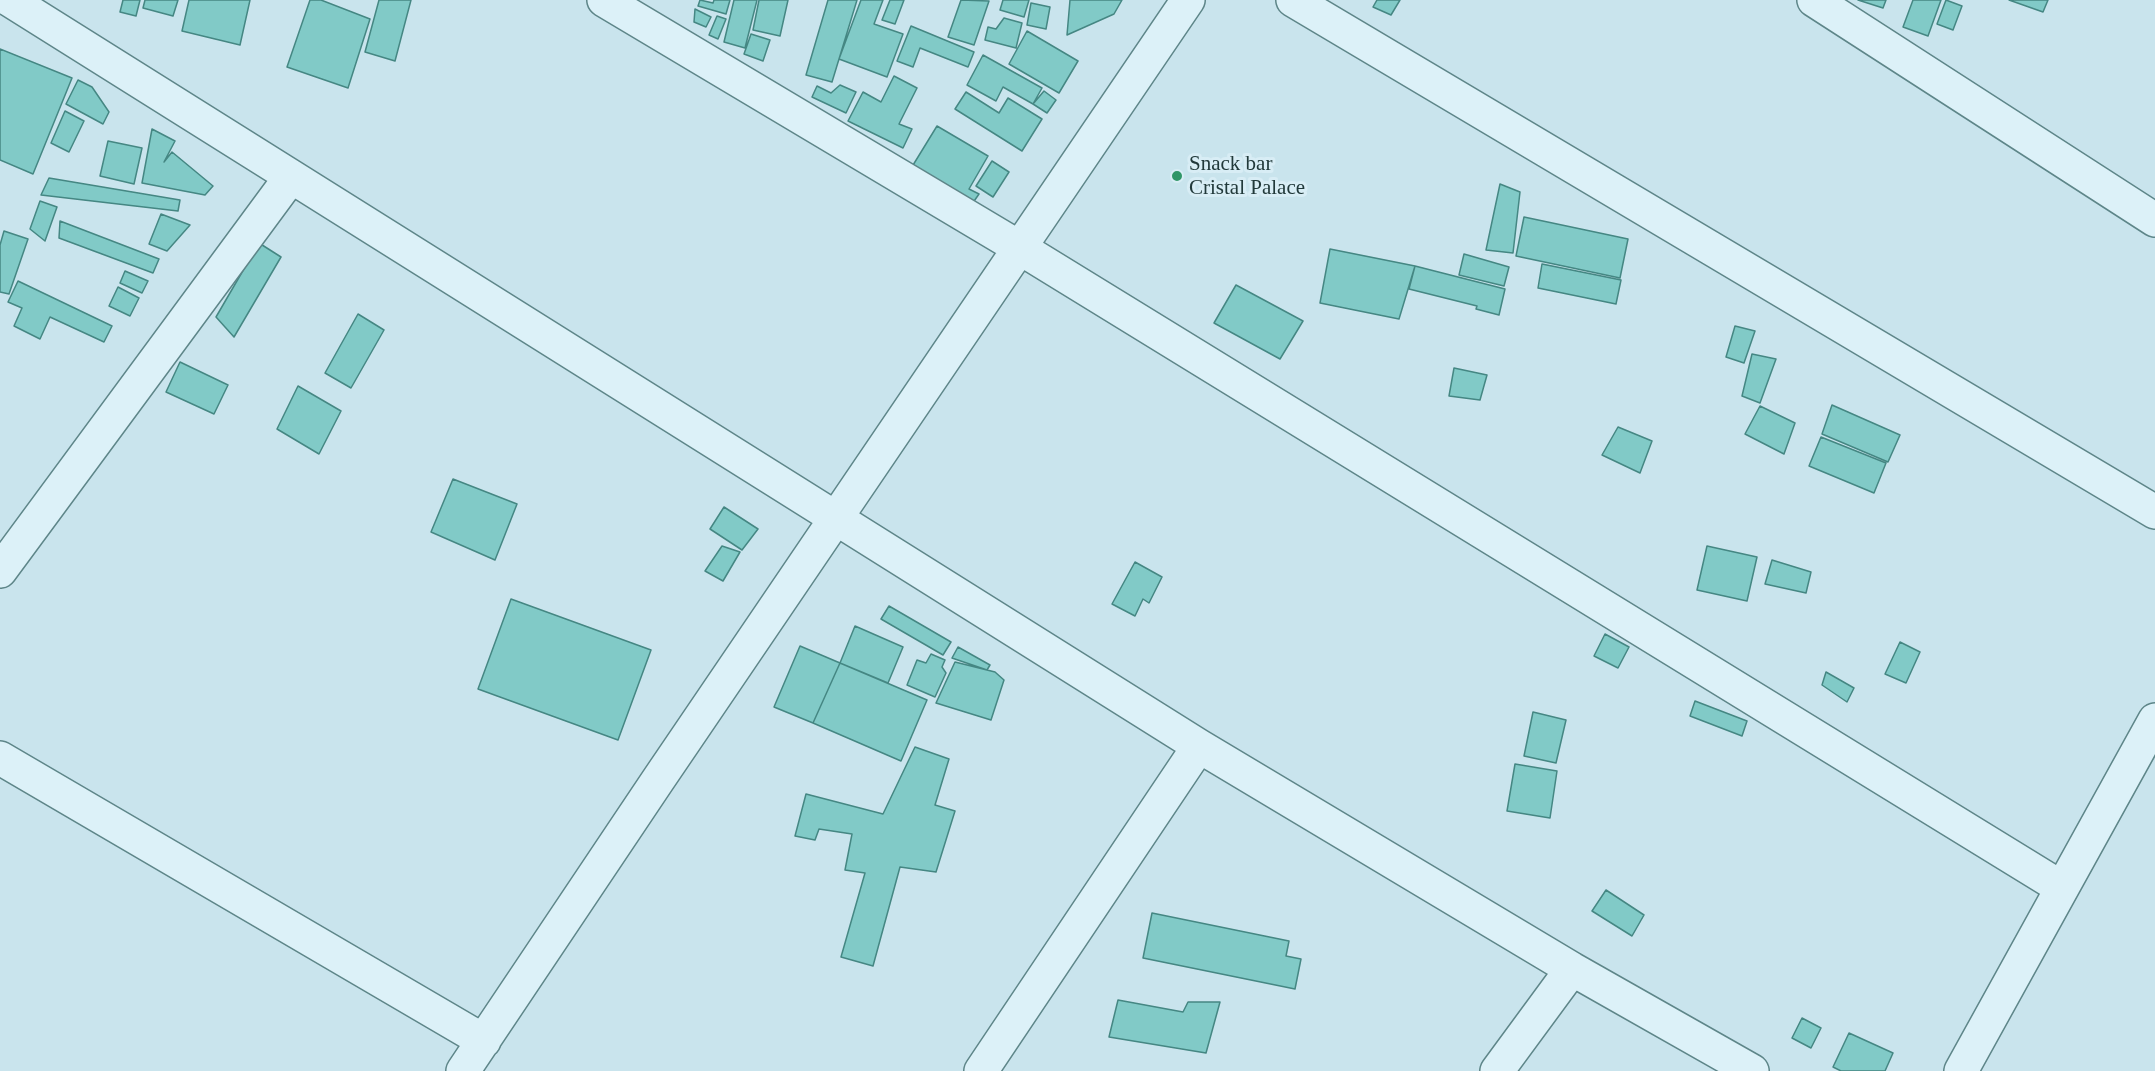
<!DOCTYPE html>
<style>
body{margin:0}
canvas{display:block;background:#c9e4ed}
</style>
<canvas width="2155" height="1071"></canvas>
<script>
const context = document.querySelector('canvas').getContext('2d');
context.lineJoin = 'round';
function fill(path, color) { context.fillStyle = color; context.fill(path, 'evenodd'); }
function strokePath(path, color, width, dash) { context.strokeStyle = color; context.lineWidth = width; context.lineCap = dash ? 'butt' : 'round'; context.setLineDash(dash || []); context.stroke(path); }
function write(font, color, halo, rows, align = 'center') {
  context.font = font + ' "Times New Roman",serif'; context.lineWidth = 6; context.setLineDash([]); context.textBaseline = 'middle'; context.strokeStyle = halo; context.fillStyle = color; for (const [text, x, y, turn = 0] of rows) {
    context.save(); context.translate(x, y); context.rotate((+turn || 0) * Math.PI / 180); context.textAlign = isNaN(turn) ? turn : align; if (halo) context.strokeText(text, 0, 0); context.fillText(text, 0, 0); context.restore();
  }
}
const building = new Path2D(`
 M123,0H140L136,16L120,12Z
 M145,0H178L173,16L143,8Z
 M189,0H250L240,45L182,31Z
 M310,0H321L370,19L348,88L287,67Z
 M379,0H411L395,61L365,52Z
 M700,0L713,3L714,0H730L726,14L698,6Z
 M734,0H757L745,48L724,42Z
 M759,0H788L780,36L753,30Z
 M828,0H857L832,82L806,75Z
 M861,0H883L874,24L903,34L887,77L839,59Z
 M890,0H904L895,24L882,20Z
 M961,0L989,1L974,45L948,37Z
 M1003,0H1029L1024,17L1000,10Z
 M1070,0H1122L1114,14L1067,35Z
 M1377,0H1400L1391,15L1373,7Z
 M1858,0H1886L1883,8Z
 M1913,0H1941L1928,36L1903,27Z
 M1946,0L1962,6L1953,30L1937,24Z
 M2009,0H2048L2043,12Z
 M1031,3L1050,7L1046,29L1027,25Z
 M695,9L711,17L706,27L694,22Z
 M717,16L726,19L718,39L709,35Z
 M1004,18L1022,23L1016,48L985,40L988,27L996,29Z
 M911,26L974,52L968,67L920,48L913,67L897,61Z
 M1027,31L1078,61L1059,93L1009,64Z
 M751,34L770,40L763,61L744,54Z
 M0,49L72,78L33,174L0,160Z
 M983,55L1042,88L1033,104L1003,87L996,101L967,85Z
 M894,76L917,88L899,124L912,129L903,148L848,121L863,92L881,102Z
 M78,80L92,87L109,112L103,124L66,104Z
 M840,85L856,92L846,113L812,97L817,86L831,93Z
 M1044,91L1056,100L1047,113L1033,104Z
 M966,92L999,113L1008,98L1042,119L1022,151L955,109Z
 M65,111L84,121L69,152L51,143Z
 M937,126L988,156L969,189L979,194L970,207L910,170Z
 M152,129L175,141L164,162L172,152L213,186L205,195L142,183Z
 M108,141L142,148L134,184L100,176Z
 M992,161L1009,172L993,197L976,186Z
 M49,178L180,200L178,211L41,195Z
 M1500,184L1520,192L1513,253L1486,250Z
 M40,201L57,207L45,241L30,229Z
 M161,214L190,225L167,251L149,244Z
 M1524,217L1628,239L1620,278L1516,256Z
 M60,221L159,259L153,273L59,238Z
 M4,231L28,239L9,294L0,292V245Z
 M259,243L281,257L234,337L216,317Z
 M1330,249L1415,266L1399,319L1320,303Z
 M1464,254L1509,267L1504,286L1459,275Z
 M1542,264L1621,280L1616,304L1538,288Z
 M1415,266L1505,289L1499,315L1476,309L1477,306L1409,289Z
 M125,271L148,281L142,293L120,283Z
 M18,281L112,326L104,342L50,317L40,339L14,326L22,308L8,302Z
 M1236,285L1303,321L1280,359L1214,323Z
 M118,287L139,298L130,316L109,306Z
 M358,314L384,330L351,388L325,373Z
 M1735,326L1755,331L1744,363L1726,357Z
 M1752,354L1776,359L1760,403L1742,396Z
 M180,362L228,385L214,414L166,392Z
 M1454,368L1487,375L1480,400L1449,396Z
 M298,386L341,411L319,454L277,429Z
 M1832,405L1900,435L1888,462L1822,434Z
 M1760,406L1795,423L1784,454L1745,434Z
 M1618,427L1652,441L1640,473L1602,455Z
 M1821,437L1886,463L1874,493L1809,466Z
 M453,479L517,504L495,560L431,532Z
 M724,507L758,529L742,550L710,529Z
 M722,546L740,552L723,581L705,571Z
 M1707,546L1757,557L1747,601L1697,590Z
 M1772,560L1811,572L1806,593L1765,584Z
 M1135,562L1162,577L1149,603L1143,599L1135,616L1112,604Z
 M511,599L651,650L618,740L478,689Z
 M889,606L951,642L943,655L881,619Z
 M855,626L903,647L888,683L840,663Z
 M1605,634L1629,647L1618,668L1594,656Z
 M1900,642L1920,652L1906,683L1885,674Z
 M800,646L840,663L813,723L774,707Z
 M958,647L990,665L987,670L952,658Z
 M931,654L945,660L942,667L946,673L935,697L907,685L917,660L926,663Z
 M955,662L995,672L1004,680L991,720L936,703Z
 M840,663L927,700L901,761L813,723Z
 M1826,672L1854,688L1847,702L1822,685Z
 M1695,701L1747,721L1742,736L1690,716Z
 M1533,712L1566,720L1556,763L1524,756Z
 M915,747L949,759L935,805L955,811L936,872L900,867L873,966L841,957L865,873L845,870L852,834L819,829L815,840L795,836L806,794L883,814Z
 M1515,764L1557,771L1550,818L1507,811Z
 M1606,890L1644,915L1632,936L1592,911Z
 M1152,913L1289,941L1286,956L1301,959L1295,989L1143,958Z
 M1118,1000L1183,1012L1188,1002H1220L1206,1053L1109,1037Z
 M1802,1018L1821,1028L1811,1048L1792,1038Z
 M1849,1033L1893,1053L1885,1071H1841L1833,1067Z`);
fill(building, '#81cac7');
strokePath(building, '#458783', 1.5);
const minor = new Path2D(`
 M10,0L1199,746L1572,969L1752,1071
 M604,0L1020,248L2062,888
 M1293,0L2155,512
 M1814,0L2155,220
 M0,571L290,178
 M0,758L484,1041
 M463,1071L658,780L1188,0
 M981,1071L1199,746
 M1497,1071L1572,969
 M1961,1071L2155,720`);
strokePath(minor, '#5e8689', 36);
strokePath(minor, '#dcf1f8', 33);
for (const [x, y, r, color] of [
 [1177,176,6,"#309667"]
]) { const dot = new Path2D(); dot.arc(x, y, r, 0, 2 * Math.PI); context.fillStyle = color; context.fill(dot); strokePath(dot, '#d8edf5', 2); }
write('21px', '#21393a', '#d8edf5', [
 ["Snack bar",1189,164],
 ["Cristal Palace",1189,188]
], 'left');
</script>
